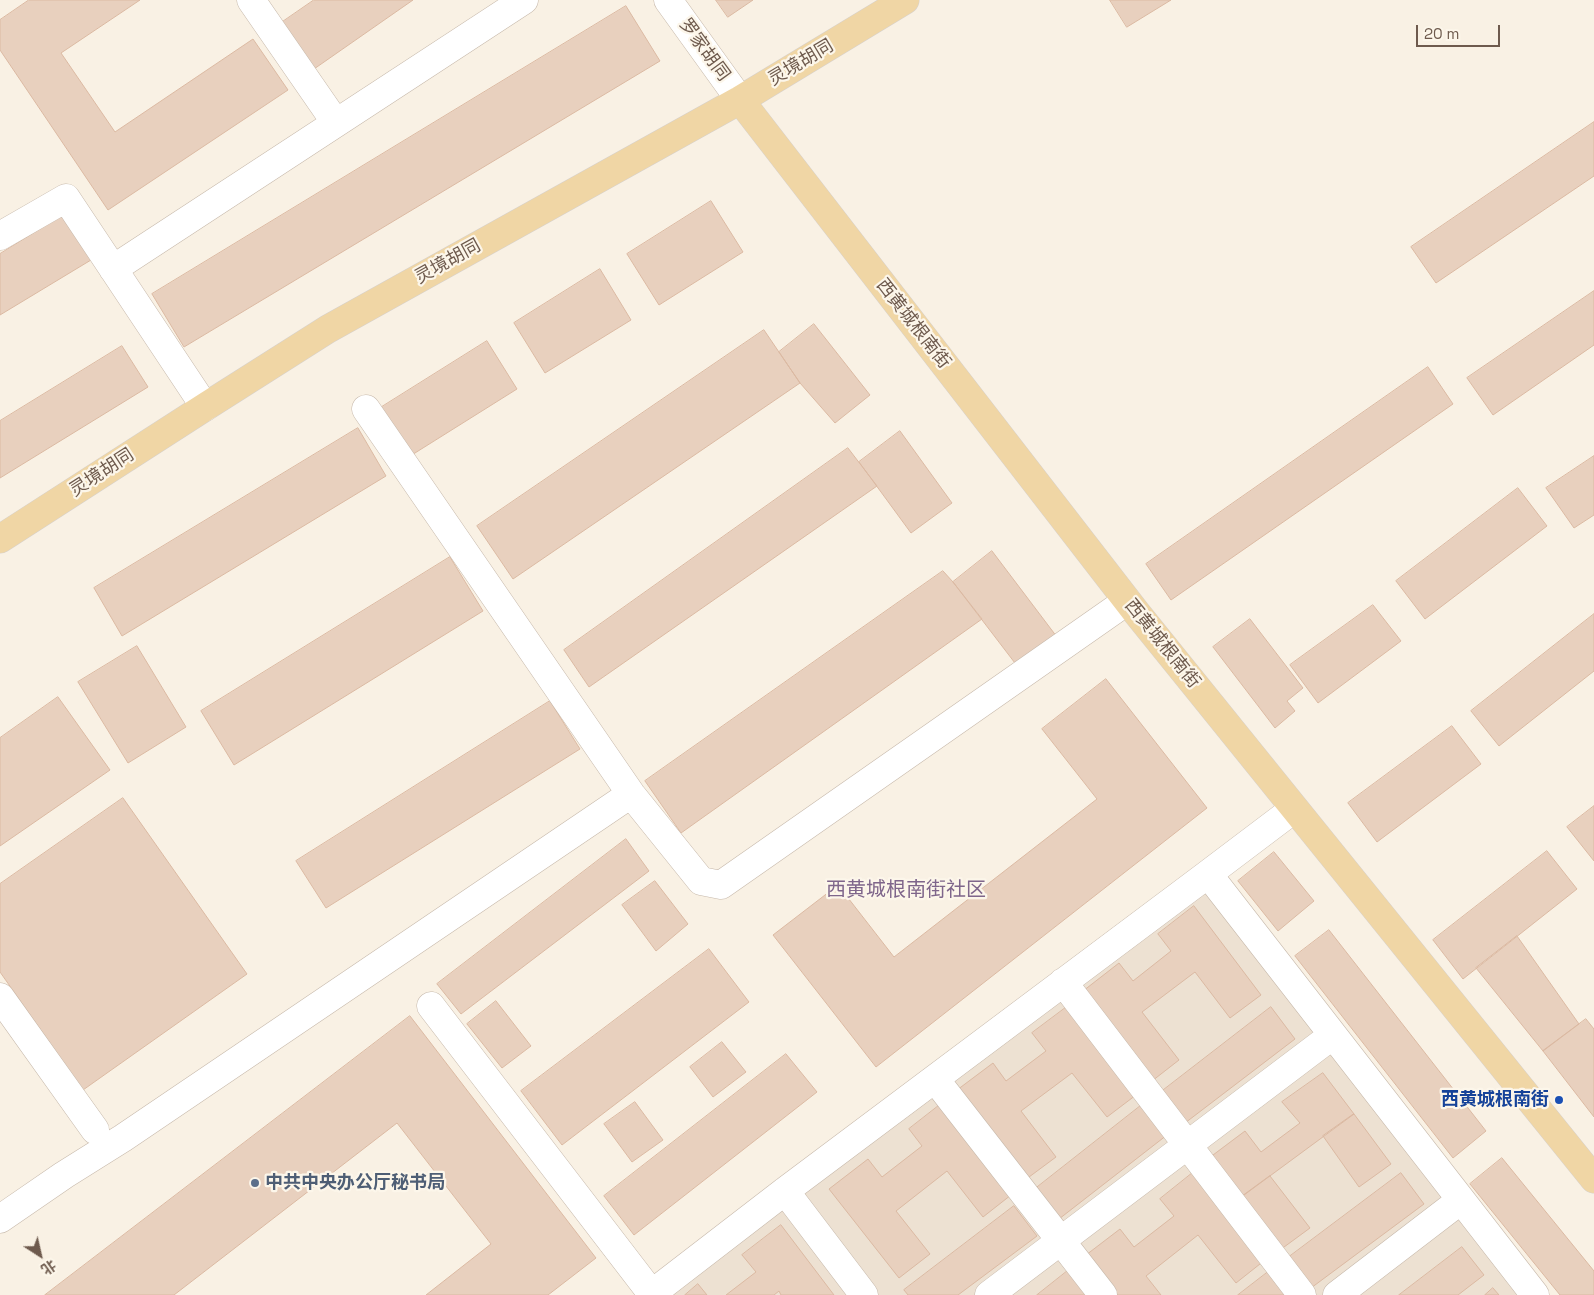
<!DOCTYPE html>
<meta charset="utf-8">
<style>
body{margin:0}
#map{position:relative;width:1594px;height:1295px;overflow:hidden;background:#f9f1e4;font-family:"Space Grotesk","Noto Sans SC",sans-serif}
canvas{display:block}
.north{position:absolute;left:15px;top:1230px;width:50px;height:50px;-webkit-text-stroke:4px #fcf6ea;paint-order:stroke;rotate:145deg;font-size:14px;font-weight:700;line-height:20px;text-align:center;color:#6e5a4d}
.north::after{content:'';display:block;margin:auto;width:18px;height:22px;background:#6e5a4d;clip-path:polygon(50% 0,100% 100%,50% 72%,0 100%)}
.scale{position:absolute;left:1416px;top:25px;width:84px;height:22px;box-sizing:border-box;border:2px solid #6e5a4d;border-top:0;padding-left:6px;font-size:15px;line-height:18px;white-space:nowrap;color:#6e5a4d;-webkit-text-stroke:4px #fcf6ea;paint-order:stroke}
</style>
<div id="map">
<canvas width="1594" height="1295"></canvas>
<div class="north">北</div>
<div class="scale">20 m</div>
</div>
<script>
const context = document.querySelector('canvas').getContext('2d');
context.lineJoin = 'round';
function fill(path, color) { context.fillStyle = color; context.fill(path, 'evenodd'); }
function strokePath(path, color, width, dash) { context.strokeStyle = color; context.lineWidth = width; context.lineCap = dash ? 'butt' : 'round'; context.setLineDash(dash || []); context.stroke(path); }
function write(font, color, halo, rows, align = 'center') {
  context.font = font + ' "Space Grotesk","Noto Sans SC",sans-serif'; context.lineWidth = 4.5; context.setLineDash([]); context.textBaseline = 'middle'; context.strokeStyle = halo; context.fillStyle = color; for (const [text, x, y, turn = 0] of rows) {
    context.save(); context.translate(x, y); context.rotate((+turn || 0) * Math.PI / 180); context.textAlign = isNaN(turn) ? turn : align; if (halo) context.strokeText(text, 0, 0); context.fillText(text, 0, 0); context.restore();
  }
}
fill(new Path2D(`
 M1208,859L1546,1295H637Z`), '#ede1d2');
const building = new Path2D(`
 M29,0H140L61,53L115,132L253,39L288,90L108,210L0,50V20Z
 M314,0H413L314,69L281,23Z
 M716,0H753L728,17Z
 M1110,0H1171L1127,27Z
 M626,6L660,61L184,347L152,294Z
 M1594,122V176L1436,283L1411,247Z
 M711,201L743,252L659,305L627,254Z
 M64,215L91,260L0,315V254Z
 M600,269L631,320L545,373L514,323Z
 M1594,291V345L1493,415L1467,378Z
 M814,324L870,395L835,423L800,383L779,352Z
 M764,330L800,383L513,579L477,526Z
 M487,341L517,389L407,458L377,410Z
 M122,346L148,387L0,478V421Z
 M1428,367L1453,404L1171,600L1146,564Z
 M358,428L386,476L122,636L94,588Z
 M900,431L952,503L911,533L859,462Z
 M848,448L877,486L589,687L564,650Z
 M1594,456V515L1574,528L1546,488Z
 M1518,488L1547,526L1425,619L1396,581Z
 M992,551L1057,637L1018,667L953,582Z
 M450,557L483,611L234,765L201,711Z
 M943,571L953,582L982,619L681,833L645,781Z
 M1373,605L1401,641L1318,703L1290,665Z
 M1594,614V671L1499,746L1471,711Z
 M1250,619L1303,688L1287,701L1295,711L1275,728L1213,647Z
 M137,646L186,727L128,763L78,682Z
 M1106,679L1207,808L876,1067L773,935L838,885L894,957L1097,799L1042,729Z
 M58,697L110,770L0,846V738Z
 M550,701L580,749L326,908L296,861Z
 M1452,726L1481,764L1377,842L1348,803Z
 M123,798L247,974L83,1090L0,972V884Z
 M1594,806V861L1567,827Z
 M626,839L649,871L461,1014L437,984Z
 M1547,851L1577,889L1463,979L1433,940Z
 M1274,852L1314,901L1278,931L1238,881Z
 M655,881L688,924L656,951L622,905Z
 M1194,906L1261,995L1230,1018L1195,972L1142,1012L1179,1060L1152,1081L1083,991L1119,963L1133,981L1171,951L1158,934Z
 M1329,930L1486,1131L1453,1158L1295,956Z
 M1517,936L1579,1024L1543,1051L1476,968Z
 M709,949L749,1002L562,1145L521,1091Z
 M496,1001L531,1046L502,1068L467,1024Z
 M1068,1006L1136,1095L1107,1117L1072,1073L1021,1111L1056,1157L1025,1180L957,1090L993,1063L1006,1081L1046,1051L1032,1033Z
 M1271,1007L1295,1039L1185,1123L1161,1092Z
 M410,1016L596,1258L548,1295H426L491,1244L397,1123L174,1295H45Z
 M1586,1019L1594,1029V1117L1543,1051Z
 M722,1042L746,1072L713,1097L690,1067Z
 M786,1054L817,1092L634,1235L604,1196Z
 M1323,1073L1354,1114L1240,1198L1209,1158L1245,1131L1261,1152L1300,1123L1282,1102Z
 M635,1102L663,1140L632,1162L604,1124Z
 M941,1104L1011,1195L983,1217L947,1171L896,1211L930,1254L899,1278L829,1189L868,1159L882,1177L922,1146L909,1129Z
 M1143,1104L1167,1135L1059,1219L1035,1189Z
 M1354,1114L1391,1164L1359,1187L1323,1136Z
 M1502,1158L1594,1271V1295H1560L1470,1184Z
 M1195,1171L1265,1260L1236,1283L1198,1235L1146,1276L1161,1295H1117L1086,1255L1120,1229L1134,1247L1174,1216L1160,1199Z
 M1401,1173L1424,1204L1311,1288L1289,1257Z
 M1270,1176L1310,1228L1280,1250L1240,1198Z
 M1014,1206L1037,1236L958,1295H908L904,1290Z
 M781,1225L834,1295H781L779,1291L774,1295H726L756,1272L742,1255Z
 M1462,1247L1484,1275L1458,1295H1399Z
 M1070,1269L1090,1295H1037Z
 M1268,1272L1286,1295H1238Z
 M698,1284L707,1295H685Z
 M1493,1288L1499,1295H1485Z`);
fill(building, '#e8d0be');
strokePath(building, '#dbb9a2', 1);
const minor = new Path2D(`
 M251,0L336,123
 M668,0L740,100
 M0,236L66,198L205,407
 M113,269L524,0
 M366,409L631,794L701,881L721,885L1127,601
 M1208,874L1294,809
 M1063,982L1302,1295
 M0,997L95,1130
 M431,1006L652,1294
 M935,1079L1103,1295
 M785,1191L864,1295
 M0,1219L64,1175L123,1138L631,794
 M650,1295L785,1191L1208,874L1535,1295
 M989,1295L1333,1035
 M1337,1295L1461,1200`);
const major = new Path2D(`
 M740,100L1136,612L1594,1179
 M0,539L205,407L328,329L740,100L905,0`);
strokePath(minor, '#c6b8aa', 29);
strokePath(major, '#d6d1cd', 29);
strokePath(minor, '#fff', 28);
strokePath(major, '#f0d6a5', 28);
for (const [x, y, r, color] of [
 [1559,1100,5,"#1a4fb4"],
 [255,1183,5,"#5c6f8a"]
]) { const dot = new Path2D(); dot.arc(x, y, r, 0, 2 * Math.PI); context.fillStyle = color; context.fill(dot); strokePath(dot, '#fcf6ea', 2); }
write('18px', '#6e5a4d', '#fcf6ea', [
 ["罗家胡同",704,50,54],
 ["灵境胡同",801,63,-31],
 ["灵境胡同",448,262,-29],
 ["西黄城根南街",913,324,52],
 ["灵境胡同",102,473,-33],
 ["西黄城根南街",1162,644,51]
]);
write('bold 18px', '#164399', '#fcf6ea', [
 ["西黄城根南街",1549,1100]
], 'right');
write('bold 18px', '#4e5e75', '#fcf6ea', [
 ["中共中央办公厅秘书局",265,1183]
], 'left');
write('20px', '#7f668b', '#fcf6ea', [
 ["西黄城根南街社区",906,891]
]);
</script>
